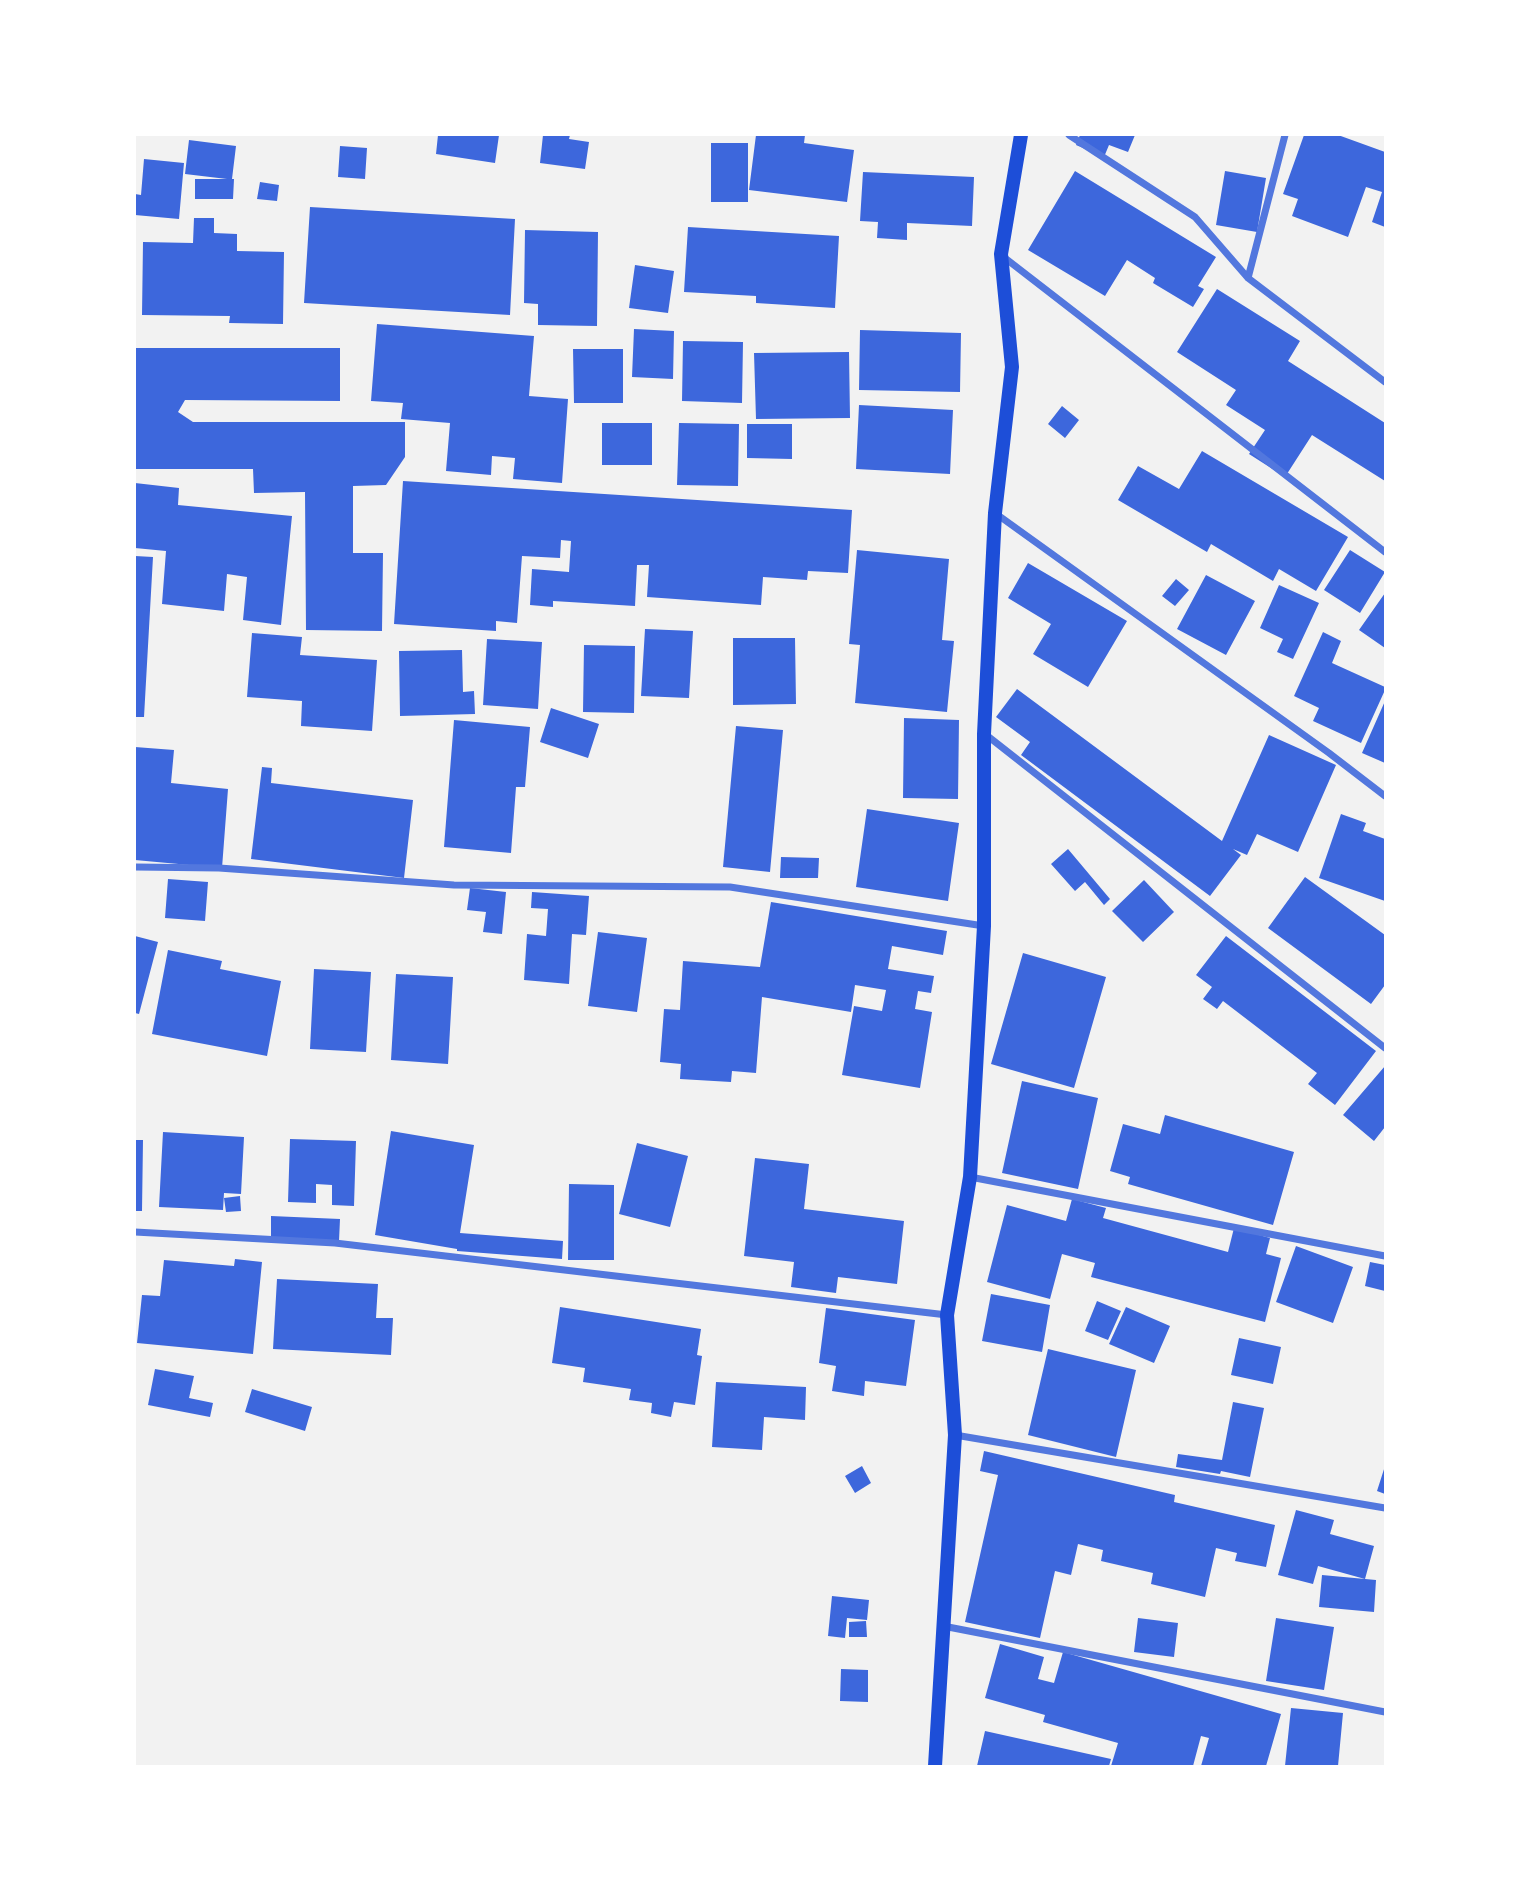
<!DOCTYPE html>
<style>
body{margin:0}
#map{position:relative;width:1520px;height:1901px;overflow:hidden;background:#f2f2f2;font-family:Montserrat,sans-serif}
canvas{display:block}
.frame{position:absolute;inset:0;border:136px solid #fff;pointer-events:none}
</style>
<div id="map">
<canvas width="1520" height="1901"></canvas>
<div class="frame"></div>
</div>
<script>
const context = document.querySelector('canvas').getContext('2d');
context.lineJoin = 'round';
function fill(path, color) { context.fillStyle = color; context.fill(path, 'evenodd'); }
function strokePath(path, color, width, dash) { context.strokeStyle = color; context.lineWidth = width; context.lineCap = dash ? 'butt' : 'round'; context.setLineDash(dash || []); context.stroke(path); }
fill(new Path2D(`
 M438,135H499L495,163L436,154Z
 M543,135H570L569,139L589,142L585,169L540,163Z
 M756,135H805L804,143L854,150L847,202L749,190Z
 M1080,135H1135L1128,152L1109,145L1104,157L1076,145Z
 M1304,135H1338L1385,152V227L1372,222L1382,192L1366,187L1348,237L1292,216L1298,199L1283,194Z
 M189,140L236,146L232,179H234L233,199H195V179H227L185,174Z
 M711,143H748V202H711Z
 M340,146L367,148L365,179L338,177Z
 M144,159L184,163L179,219L135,215V194L141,195Z
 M1075,171L1216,257L1198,286L1204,289L1193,307L1153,283L1155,278L1127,260L1105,296L1028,250Z
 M1225,171L1266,178L1257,232L1216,225Z
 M863,172L974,177L972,226L907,223V240L877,238L878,222L860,221Z
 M260,182L279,185L277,201L257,199Z
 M310,207L515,219L510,315L304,303Z
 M194,218H214V233L237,234V251L284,252L283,324L229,323L230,316L142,315L143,242L193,243Z
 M688,227L839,236L835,308L756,303V296L684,292Z
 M525,230L598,232L597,326L538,325V304L524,303Z
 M635,265L674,271L668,313L629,308Z
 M1217,289L1300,341L1288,361L1385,423V481L1312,435L1285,477L1249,454L1265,430L1226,405L1236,390L1177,352Z
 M377,324L534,336L529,396L568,399L562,483L513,479L515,458L492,456L491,475L446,471L450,423L401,419L403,403L371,401Z
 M634,329L674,331L673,379L632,377Z
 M860,330L961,333L960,392L859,390Z
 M683,341L743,342L742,403L682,401Z
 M135,348H340V401L185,400L178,412L193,422H405V457L386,485L353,486V553H383L382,631L306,630L305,492L254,493L253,469H135Z
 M573,349H623V403H574Z
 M849,352L850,418L756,419L754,353Z
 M859,405L953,410L950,474L856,469Z
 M1062,406L1079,420L1065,438L1048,424Z
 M602,423H652V465H602Z
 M679,423L739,424L738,486L677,485Z
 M747,424H792V459L747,458Z
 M1202,451L1348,537L1316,591L1279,569L1273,581L1211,544L1207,552L1118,500L1138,466L1179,489Z
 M403,481L852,510L848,573L808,571L807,580L763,577L761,605L647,597L649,565H637L635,606L553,601V607L530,605L532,569L569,572L571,541L561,540L560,558L522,556L517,623L496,621V631L394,624Z
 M135,483L179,488L178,505L292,516L281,625L243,620L247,577L227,574L224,611L162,604L166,551L135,548Z
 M857,550L949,559L942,640L954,641L947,712L855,703L860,645L849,644Z
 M1350,550L1385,572L1360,613L1324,590Z
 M135,556L153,557L144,717H135Z
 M1028,563L1127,621L1088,687L1033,654L1051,624L1008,598Z
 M1206,575L1255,601L1226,655L1177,629Z
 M1176,579L1189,590L1175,606L1162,596Z
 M1279,585L1319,603L1293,659L1277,652L1283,639L1260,628Z
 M1385,593V648L1359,630Z
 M645,629L693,631L689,698L641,696Z
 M1323,632L1341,641L1332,663L1385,687V690L1361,743L1313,721L1319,708L1294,696Z
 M252,633L302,637L300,655L377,660L372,731L301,726L302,701L247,697Z
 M733,638H795L796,704L733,705Z
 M487,639L542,642L538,709L483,705Z
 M584,645L635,646L634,713L583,712Z
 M462,650L463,692L474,691L475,714L400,716L399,651Z
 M1017,689L1222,841L1269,735L1336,765L1298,852L1257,834L1247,855L1233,849L1241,855L1210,896L1021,755L1030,742L996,717Z
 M1385,701V763L1362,753Z
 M551,708L599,724L588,758L540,742Z
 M904,718L959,720L958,799L903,798Z
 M454,720L530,727L525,787H516L511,853L444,847Z
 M736,726L783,730L770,872L723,867Z
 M135,747L174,750L171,783L228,789L222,868L135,860Z
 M262,767L272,768L271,783L413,800L404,878L251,859Z
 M867,809L959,823L948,901L856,887Z
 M1341,814L1366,823L1363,831L1385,839V901L1319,878Z
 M1068,849L1110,899L1104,905L1085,882L1075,891L1051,864Z
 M781,857L819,858L818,878H780Z
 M1305,877L1385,935V985L1371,1004L1268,928Z
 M168,879L208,882L205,921L165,918Z
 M1144,880L1174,912L1143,942L1112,911Z
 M470,888L506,892L502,934L483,932L486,912L467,910Z
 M532,892L589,896L586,935L572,934L569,984L524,980L527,934L546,936L548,909L531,908Z
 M771,902L947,931L943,955L892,946L888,969L934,976L931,993L918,991L915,1009L932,1012L920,1088L842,1075L854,1006L882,1011L886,990L855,985L851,1012L762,997L756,1073L732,1071L731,1082L680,1079L681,1064L660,1062L664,1009L680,1010L683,961L760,967Z
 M598,932L647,938L637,1012L588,1006Z
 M135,936L158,942L139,1014L135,1013Z
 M1226,936L1376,1051L1335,1105L1308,1084L1317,1073L1223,1001L1217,1009L1203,999L1212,987L1196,975Z
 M168,950L222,961L220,969L281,981L267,1056L152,1034Z
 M1023,953L1106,977L1074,1088L991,1064Z
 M314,969L371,972L366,1052L310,1049Z
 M396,974L453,977L448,1064L391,1060Z
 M1385,1066V1127L1374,1141L1343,1115Z
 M1022,1081L1098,1098L1078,1189L1002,1173Z
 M1165,1115L1294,1152L1273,1225L1128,1184L1130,1177L1110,1171L1123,1124L1160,1134Z
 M391,1131L474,1145L460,1233L563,1241L562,1259L457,1251V1249L375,1235Z
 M163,1132L244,1137L241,1194L224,1193L223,1210L159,1207Z
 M290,1139L356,1141L354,1206L332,1205V1185L316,1184V1203L288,1202Z
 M135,1140H143L142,1211H135Z
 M637,1143L688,1156L670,1227L619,1214Z
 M755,1158L809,1164L804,1209L904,1221L897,1284L838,1277L836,1293L791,1287L794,1262L744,1256Z
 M569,1184L614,1185V1260H568Z
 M240,1196L241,1211L226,1212L224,1198Z
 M1072,1199L1106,1208L1103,1218L1228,1252L1234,1228L1270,1238L1266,1254L1281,1258L1265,1322L1091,1277L1095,1263L1062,1254L1050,1299L987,1282L1007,1205L1066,1221Z
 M271,1216L340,1219L339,1241L271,1238Z
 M1296,1246L1353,1267L1333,1323L1276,1302Z
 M235,1259L262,1262L253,1354L137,1343L142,1295L160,1296L164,1260L234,1266Z
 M1370,1262L1385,1265V1291L1365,1286Z
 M277,1279L378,1284L376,1318H393L391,1355L273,1349Z
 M991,1294L1050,1305L1042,1352L982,1341Z
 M1097,1301L1121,1311L1108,1340L1085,1331Z
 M560,1307L701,1329L697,1355L702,1356L695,1405L674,1402L671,1417L651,1413L652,1403L629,1400L631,1389L583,1382L585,1368L552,1363Z
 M1126,1307L1170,1326L1154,1363L1109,1344Z
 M826,1308L915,1320L906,1386L865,1381L864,1396L832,1391L836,1366L819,1363Z
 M1239,1338L1281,1347L1273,1384L1231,1375Z
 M1048,1349L1136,1370L1116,1457L1028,1435Z
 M155,1369L194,1376L189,1398L213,1403L210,1417L148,1405Z
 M716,1382L806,1387L805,1420L764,1417L762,1450L712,1447Z
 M252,1389L312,1407L305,1431L245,1412Z
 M1233,1402L1264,1408L1250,1477L1221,1471L1220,1474L1176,1467L1178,1454L1222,1460Z
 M984,1451L1175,1495L1174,1502L1275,1525L1266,1567L1235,1561L1237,1553L1216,1548L1205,1597L1151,1584L1153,1573L1101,1561L1103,1550L1078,1544L1071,1575L1055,1571L1040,1638L965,1622L998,1475L980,1471Z
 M862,1466L871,1483L855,1493L845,1476Z
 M1385,1466V1494L1377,1491Z
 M1296,1510L1334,1520L1330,1534L1374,1546L1365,1579L1318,1566L1313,1584L1278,1575Z
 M1322,1575L1376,1580L1374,1612L1319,1607Z
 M832,1596L869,1600L867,1620L847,1618L845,1638L828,1636Z
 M1138,1618L1178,1623L1174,1657L1134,1652Z
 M1276,1618L1334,1627L1324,1690L1266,1681Z
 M866,1621L867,1637H849V1622Z
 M1000,1644L1044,1657L1038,1679L1054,1683L1063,1652L1281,1714L1266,1766H1201L1209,1738L1201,1736L1193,1766H1111L1118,1743L1043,1722L1045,1715L985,1698Z
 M841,1669L868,1670V1702L840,1701Z
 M1291,1708L1343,1713L1338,1766H1285Z
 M985,1731L1111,1759L1109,1766H977Z`), '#3d67dc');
strokePath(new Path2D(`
 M1069,135L1195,217L1248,278L1385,382
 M1001,255L1385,552
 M1248,278L1285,135
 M995,513L1329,753L1385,796
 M985,734L1385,1048
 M135,867L219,868L454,885L730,887L984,926
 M970,1177L1385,1256
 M135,1232L335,1243L947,1315
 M955,1435L1385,1508
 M943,1626L1385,1712`), '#5277de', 7);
strokePath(new Path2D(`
 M935,1766L955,1435L947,1315L970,1177L984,926V734L995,513L1012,367L1001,254L1021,135`), '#1d4ed8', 14);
</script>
